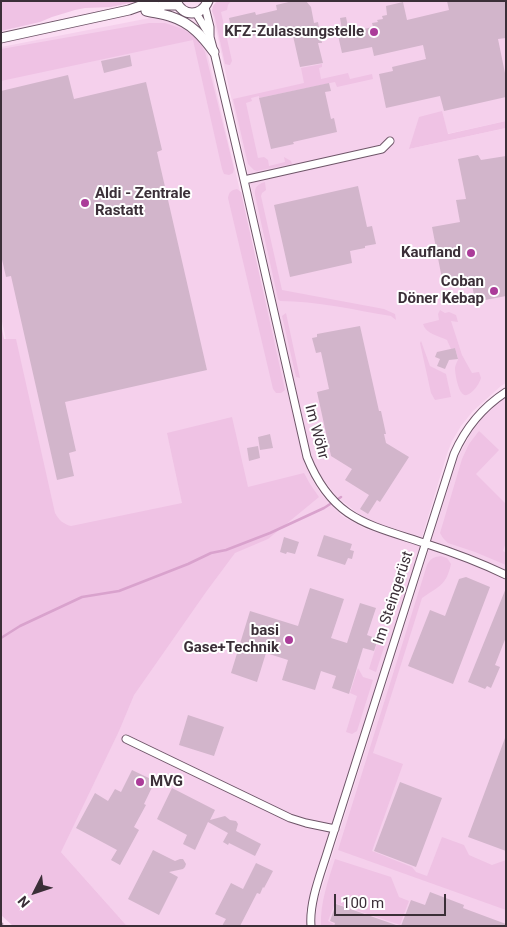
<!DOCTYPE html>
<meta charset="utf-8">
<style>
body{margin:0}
#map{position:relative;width:507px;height:927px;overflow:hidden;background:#fbddf3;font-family:Roboto,sans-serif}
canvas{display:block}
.frame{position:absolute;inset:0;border:2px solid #3b2f38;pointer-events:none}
.north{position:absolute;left:10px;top:867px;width:50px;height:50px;-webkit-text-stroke:4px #fff;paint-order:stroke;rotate:229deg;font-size:14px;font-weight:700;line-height:20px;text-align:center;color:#3b2f38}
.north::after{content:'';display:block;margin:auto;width:18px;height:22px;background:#3b2f38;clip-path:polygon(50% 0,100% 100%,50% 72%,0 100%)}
.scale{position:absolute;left:334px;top:894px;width:112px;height:22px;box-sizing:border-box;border:2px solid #3b2f38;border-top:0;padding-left:6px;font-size:15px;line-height:18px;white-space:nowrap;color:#3b2f38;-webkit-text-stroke:4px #fff;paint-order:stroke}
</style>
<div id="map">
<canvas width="507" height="927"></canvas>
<div class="frame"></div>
<div class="north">N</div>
<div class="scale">100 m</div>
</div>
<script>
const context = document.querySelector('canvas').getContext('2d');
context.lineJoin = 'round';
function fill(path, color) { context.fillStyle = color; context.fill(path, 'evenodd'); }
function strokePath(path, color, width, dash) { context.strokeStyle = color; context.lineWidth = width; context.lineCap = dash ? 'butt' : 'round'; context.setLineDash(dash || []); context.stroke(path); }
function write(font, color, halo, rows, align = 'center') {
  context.font = font + ' Roboto,sans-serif'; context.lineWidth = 4; context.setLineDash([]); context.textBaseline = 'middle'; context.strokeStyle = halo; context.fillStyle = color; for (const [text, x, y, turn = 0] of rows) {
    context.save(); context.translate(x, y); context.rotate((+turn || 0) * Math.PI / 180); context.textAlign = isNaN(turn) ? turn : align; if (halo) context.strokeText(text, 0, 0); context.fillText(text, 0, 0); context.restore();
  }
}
fill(new Path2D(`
 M217,1H506V121L447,134L409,149L506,128V383L501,386L473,411L461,426L452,441L447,454L422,537L379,524L360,515L337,497L320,475L313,461L308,444L212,11L213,6Z
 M155,17L180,23L202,40L207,52L305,465L313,481L321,494L342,516L366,529L422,546L306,911L308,926H127L61,852L30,450L1,317V47Z
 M506,398V926H315L317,903L458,457L471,433L482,418L501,400Z`), '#f5d0ec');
fill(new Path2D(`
 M1,1H139L111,7L85,8L75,10L52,17L40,22L1,31Z
 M217,1H231L228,5L227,10L221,12L232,61L230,65H229L225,64L215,18L212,11L213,6Z
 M149,23H165L183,29L198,39L205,52L234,169L233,173L229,175L224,174L222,169L193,40L1,81V49Z
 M322,64V67L319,68L321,79L348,73L350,79L372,74L373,79L337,87L335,82L259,98V96L251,98L252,101L246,103L258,158L264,157L268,160L269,166L285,162L284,157L291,161L292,164L257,171L254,170L248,164L233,99L304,83L301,68Z
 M442,111L448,134L506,121V128L409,149L419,117Z
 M265,182L266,190L262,193L261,196L282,290L384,309L395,314L396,320L391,316C354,310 317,301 280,301L278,299L255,195C254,187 258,184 265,182Z
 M237,189L241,192L285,390L281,393H276L273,389L228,198C229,192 231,190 237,189Z
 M440,310L445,313L449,312L456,315L458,322L451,321L462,355L472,373L479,372L481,378C479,384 475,390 469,394C459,401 455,374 455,368C455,367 457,361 458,360C458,356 456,352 455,348L451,349L447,340C439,336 426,334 423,324L439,320L438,314Z
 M286,313L300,378L296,377L282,316Z
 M1,324L4,339H16L55,513C59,520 63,524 71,526L182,503L167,433L232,417L248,487L304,473L310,484L319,497L268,539L235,553L206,592L134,695L119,731L61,852L127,926H13L1,915Z
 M421,341L430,366L446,374L451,397L435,400L431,393L420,343Z
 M479,431L499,450L476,474L506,504V542L503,551L506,553V565L475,552L448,543L443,538L440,533L462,459L469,444Z
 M441,556L447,558L451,564C446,586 439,586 422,598L373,753L403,764L372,851L412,867L416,872L427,876L442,837L464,845L469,855L492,865L506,860V910L338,850L427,565C431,558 434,557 441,556Z
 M386,630L388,635L376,672L369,669L380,634Z
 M358,668L363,677L373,680L357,731L352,734L346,732L357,696L350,693Z
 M335,859L391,877L399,897L409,901L400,925L335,903L328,921L334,924L333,926H321C320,903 328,881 335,859Z`), '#efc2e4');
strokePath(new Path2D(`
 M1,638L20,626L82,597L119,591L188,564L211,553L226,550L270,533L324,508L341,497`), '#d9a2cd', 2.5);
fill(new Path2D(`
 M293,1H306L311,7L314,23L318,22L319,28L322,43H318L323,63L300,67L291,27L272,31V33L247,37L245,25L231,28L229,18L255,12L256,15L277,10L276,5Z
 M447,1H506V38L498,39L506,78V97L444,111L440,96L386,108L379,74L393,71L392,67L426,59L423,45L374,56L372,47L342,53L337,31L342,30L340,18L346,17L349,32L373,27L372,23L378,22L377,20L383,19L382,16L387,15L386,6L403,2L407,20L449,10Z
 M130,55L132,66L104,73L101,61Z
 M68,75L74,99L146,82L162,150L157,152L207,370L65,402L76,451L69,453L74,476L57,480L11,276L6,277L1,255V91Z
 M329,83L331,91L325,92L331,119L334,118L337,132L293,142L294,144L271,149L259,98Z
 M478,155L481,160L506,156V296L475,302L471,278L443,284L432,227L460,222L456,200L466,199L458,159Z
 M358,186L367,227L372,226L376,244L365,246V248L350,251L352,263L290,277L274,205Z
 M360,326L379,411H381L386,434H384L386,443L409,457L380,502L377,500L368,514L360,509L369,495L345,480L352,469L331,456L317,392L329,389L321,352L316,353L312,338L317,337V334Z
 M455,348L458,359L449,360L445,369L437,366L440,359L435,357L437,352Z
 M270,434L273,448L260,450L258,437Z
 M258,446L260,458L249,461L247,448Z
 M324,535L352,544L350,550L354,551L352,559L348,558L345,565L317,556Z
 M284,537L299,542L295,554L287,552L286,554L280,552Z
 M466,577L490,587L453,684L408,666L430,610L445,616L459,579Z
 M310,588L344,599L331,638L347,643L360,603L376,608L367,635L378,639L374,651L363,648L349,694L332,688L336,676L321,671L315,690L282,680L288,660L266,653L257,682L231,673L250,611L298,626Z
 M506,588V637L495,665L500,667L491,688L487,686L485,689L468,682Z
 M188,715L224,727L214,756L179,745Z
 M505,738H506V851L468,837Z
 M132,770L155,781L144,804L146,805L134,827L139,830L120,865L111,860L117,850L76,828L95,793L108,801L115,789L121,792Z
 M400,782L442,798L416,867L374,851Z
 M172,788L215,810L210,820L225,816L230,820L236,821L238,824L236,831L261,844L255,856L229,843L228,845L223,842L228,833L208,822L195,850L183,844L187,835L157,819Z
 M153,850L175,861L180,859H183L186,864L185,867L183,869L169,872L178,877L159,915L128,899Z
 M256,863L273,871L264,888L263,887L260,894L257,893L240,926H222L226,919L215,914L231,883L243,889Z
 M430,892L464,905L463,908L506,924V926H401L411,900L425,905Z
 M336,904L396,925V926H334L335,923L330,921Z`), '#d2b5cb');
const minor = new Path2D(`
 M205,7L210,27V37L214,52L244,180L307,457C332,519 366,524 424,543C452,552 479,562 506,575
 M196,13L210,36
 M244,180L382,149L390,141
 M126,739L290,818L306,823L335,829
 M311,926C309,902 321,873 328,850L454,454C465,429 483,407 506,392`);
const tertiary = new Path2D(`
 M176,1C183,17 201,17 208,1
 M147,10L165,5H178
 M146,11C154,13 164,14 172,17C191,23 203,37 214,52
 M1,38L129,10L154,1`);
strokePath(minor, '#6e5568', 9);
strokePath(tertiary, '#6e5568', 11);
strokePath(minor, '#fff', 7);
strokePath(tertiary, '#fff', 9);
strokePath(new Path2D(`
 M1,923L4,926`), '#a08b9a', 2.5, [2.5, 5]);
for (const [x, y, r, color] of [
 [374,32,5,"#ab3c99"],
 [85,203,5,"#ab3c99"],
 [471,253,5,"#ab3c99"],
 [494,291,5,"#ab3c99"],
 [289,640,5,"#ab3c99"],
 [140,782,5,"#ab3c99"]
]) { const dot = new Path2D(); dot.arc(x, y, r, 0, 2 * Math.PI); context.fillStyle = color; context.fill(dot); strokePath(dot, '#fff', 2); }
write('bold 15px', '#3b2f38', '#fff', [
 ["KFZ-Zulassungstelle",364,32],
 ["Aldi - Zentrale",95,194,"left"],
 ["Rastatt",95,211,"left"],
 ["Kaufland",461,253],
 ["Coban",484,282],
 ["Döner Kebap",484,299],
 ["basi",279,631],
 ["Gase+Technik",279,648],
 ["MVG",150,782,"left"]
], 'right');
write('15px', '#3b2f38', '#fff', [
 ["Im Wöhr",316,432,75],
 ["Im Steingerüst",394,598,-72]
]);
</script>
